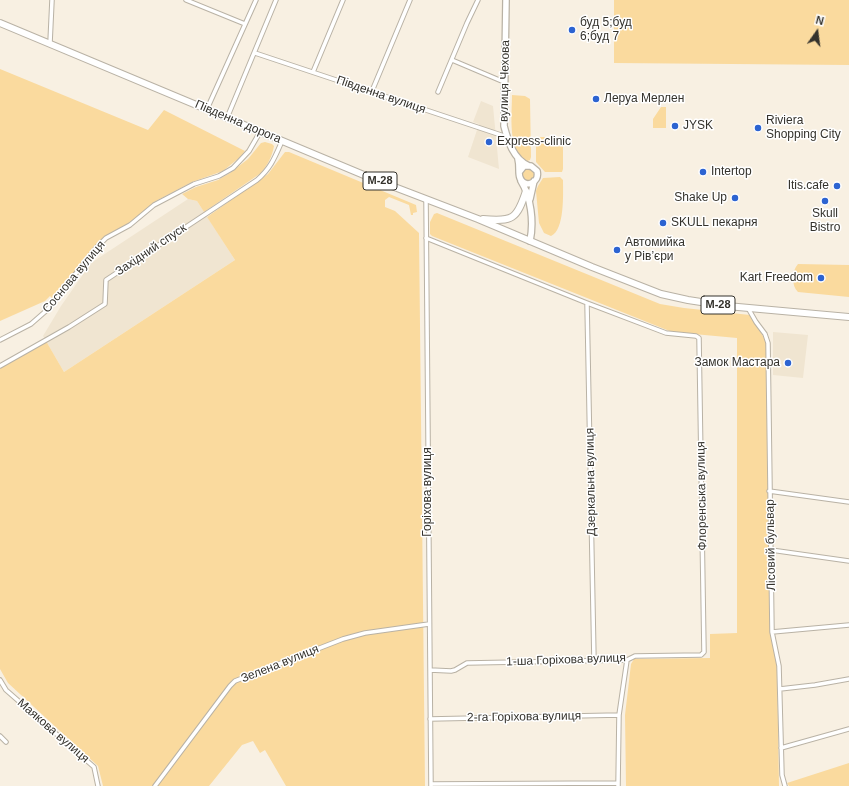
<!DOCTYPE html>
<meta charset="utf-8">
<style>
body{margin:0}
#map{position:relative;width:849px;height:786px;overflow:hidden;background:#f8f0e2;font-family:Arial,sans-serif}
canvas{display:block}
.north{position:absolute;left:797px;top:12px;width:40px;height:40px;-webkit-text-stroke:3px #fff;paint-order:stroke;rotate:14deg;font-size:11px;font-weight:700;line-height:16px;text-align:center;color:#34322c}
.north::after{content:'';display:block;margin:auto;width:14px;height:18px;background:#34322c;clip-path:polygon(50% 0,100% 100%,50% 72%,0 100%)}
</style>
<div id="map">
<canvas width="849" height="786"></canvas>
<div class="north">N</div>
</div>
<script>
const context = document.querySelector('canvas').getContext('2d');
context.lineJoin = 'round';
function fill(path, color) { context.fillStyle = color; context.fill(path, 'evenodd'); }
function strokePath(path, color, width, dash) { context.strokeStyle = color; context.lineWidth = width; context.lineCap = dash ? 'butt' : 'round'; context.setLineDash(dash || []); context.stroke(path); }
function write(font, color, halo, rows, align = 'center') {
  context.font = font + ' Arial,sans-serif'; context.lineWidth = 3; context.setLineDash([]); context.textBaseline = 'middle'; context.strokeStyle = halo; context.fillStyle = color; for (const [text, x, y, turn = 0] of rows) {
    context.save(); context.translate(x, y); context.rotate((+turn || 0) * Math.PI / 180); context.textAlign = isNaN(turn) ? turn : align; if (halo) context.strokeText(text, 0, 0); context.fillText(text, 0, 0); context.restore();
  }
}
fill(new Path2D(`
 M481,101L493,106L499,169L468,157L479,124L473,122Z
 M188,199L197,201L235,260L64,372L43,336L61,306L91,263Z
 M773,332L808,335L803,378L773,375Z`), '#f0e5d1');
fill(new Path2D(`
 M614,0H849V65L614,63Z
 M0,69L148,130L164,110L245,151L239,158L223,171L192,182L154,202L132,222L107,237L54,300L50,296L45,301L0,321Z
 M512,95L525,96L530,99L531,157L530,160L527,161C507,153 512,113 512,95Z
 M661,107H666V128H653V119Z
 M537,137H560L563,139V169L562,172H545L536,162V140Z
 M265,142L272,144L274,146C272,157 268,164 261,173L204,212L197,201L188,199L182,194L196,187L218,180L230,173L248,159L261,143Z
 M285,152H289L416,205L417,212L413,213V215H411L409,205L389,197L385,200V207L395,211L419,233L425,786H286L265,750L260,753L253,741L242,745L209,786H103L98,766L8,683L0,669V368L46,341L64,372L235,260L207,217L268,174Z
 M524,168L534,169L536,176L529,183L522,179L521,172Z
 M560,177L563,180C563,193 565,230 551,236L544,233L539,223L536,191L538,186L543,178Z
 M437,213L660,304L684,308L750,315L766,341L771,632L777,664L779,786H626L625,715L631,664L634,659L710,658V634L737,633V338L672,332L432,236L430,234V222L434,214Z
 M798,264L849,265V297L798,292C791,286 792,270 798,264Z
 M849,763V786H789L787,783Z`), '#fada9e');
const minor = new Path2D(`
 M186,0L245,24
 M50,43L52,0
 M255,53L507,137
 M452,60L504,82
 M313,72L343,0
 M372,91L410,0
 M438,92L467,23L478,0
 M207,109L256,0
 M227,118L276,0
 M426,199L431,786
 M426,238L587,303L666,333L696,336L699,338L704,652L701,655L635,656L627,660L467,663L455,670L451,671L430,670
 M587,303L594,661
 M748,308L756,322L765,334L768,343L772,632L779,666L782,775L785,786
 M0,340L31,324L47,310L96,248L106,238L130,225L154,205L194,184L219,176L233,168L249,151L260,132
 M0,366L69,327L105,304L106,280L257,180C271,168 275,157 282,141
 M769,491L849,502
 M771,550L849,561
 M772,632L849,625
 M0,680L6,690L94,767L98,786
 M780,689L815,685L849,679
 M430,719L619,715
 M0,736L6,742
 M781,748L849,729
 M431,784L618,783
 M155,786L230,686L235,681L343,639L365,633L429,624
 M618,786L619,715L627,660`);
const primary = new Path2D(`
 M506,0L504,126C508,141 513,159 529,166
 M518,159C520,166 518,173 520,178C525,189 540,183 537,171L531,166H524L520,171
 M521,181C531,197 534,222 530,241
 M530,199L534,181`);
const trunk = new Path2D(`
 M0,23L371,178L478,219L592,267L661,294L688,300L727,306L849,317
 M483,219C513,222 517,219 526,191`);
strokePath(minor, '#b9b2a5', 5.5);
strokePath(primary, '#b9b2a5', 8);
strokePath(trunk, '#b9b2a5', 8);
strokePath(minor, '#fff', 3.5);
strokePath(primary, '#fff', 5.5);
strokePath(trunk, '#fff', 6);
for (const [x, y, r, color] of [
 [572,30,4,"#2c63d1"],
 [596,99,4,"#2c63d1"],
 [675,126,4,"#2c63d1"],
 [758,128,4,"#2c63d1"],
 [489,142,4,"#2c63d1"],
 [703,172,4,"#2c63d1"],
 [837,186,4,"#2c63d1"],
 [735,198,4,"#2c63d1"],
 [825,201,4,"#2c63d1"],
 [663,223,4,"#2c63d1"],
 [617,250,4,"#2c63d1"],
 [821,278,4,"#2c63d1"],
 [788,363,4,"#2c63d1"]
]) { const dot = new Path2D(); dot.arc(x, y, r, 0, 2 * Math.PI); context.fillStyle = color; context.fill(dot); strokePath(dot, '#fff', 1.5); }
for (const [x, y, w] of [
 [380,181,34],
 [718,305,34]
]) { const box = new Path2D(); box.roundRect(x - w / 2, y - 9, w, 18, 3); context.fillStyle = '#fff'; context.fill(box); strokePath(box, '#34322c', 1); }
write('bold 11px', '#34322c', null, [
 ["М-28",380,181],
 ["М-28",718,305]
]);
write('12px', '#34322c', '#fff', [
 ["буд 5;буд",580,23],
 ["6;буд 7",580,37],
 ["Леруа Мерлен",604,99],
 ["Riviera",766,121],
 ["Shopping City",766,135],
 ["JYSK",683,126],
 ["Express-clinic",497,142],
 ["Intertop",711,172],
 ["Itis.cafe",829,186,"right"],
 ["Shake Up",727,198,"right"],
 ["Skull",825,214,"center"],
 ["Bistro",825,228,"center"],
 ["SKULL пекарня",671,223],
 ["Автомийка",625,243],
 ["у Рівʼєри",625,257],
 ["Kart Freedom",813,278,"right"],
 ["Замок Мастара",780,363,"right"]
], 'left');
write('12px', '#34322c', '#fff', [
 ["вулиця Чехова",505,81,-89],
 ["Південна вулиця",381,95,19],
 ["Південна дорога",238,122,23],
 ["Західний спуск",151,250,-34],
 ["Соснова вулиця",74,277,-50],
 ["Дзеркальна вулиця",591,482,-91],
 ["Горіхова вулиця",428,492,-90],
 ["Флоренська вулиця",702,496,-91],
 ["Лісовий бульвар",771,545,-91],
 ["1-ша Горіхова вулиця",566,660,-2],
 ["Зелена вулиця",280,664,-22],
 ["2-га Горіхова вулиця",524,717,-1],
 ["Маякова вулиця",53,731,41]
]);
</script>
